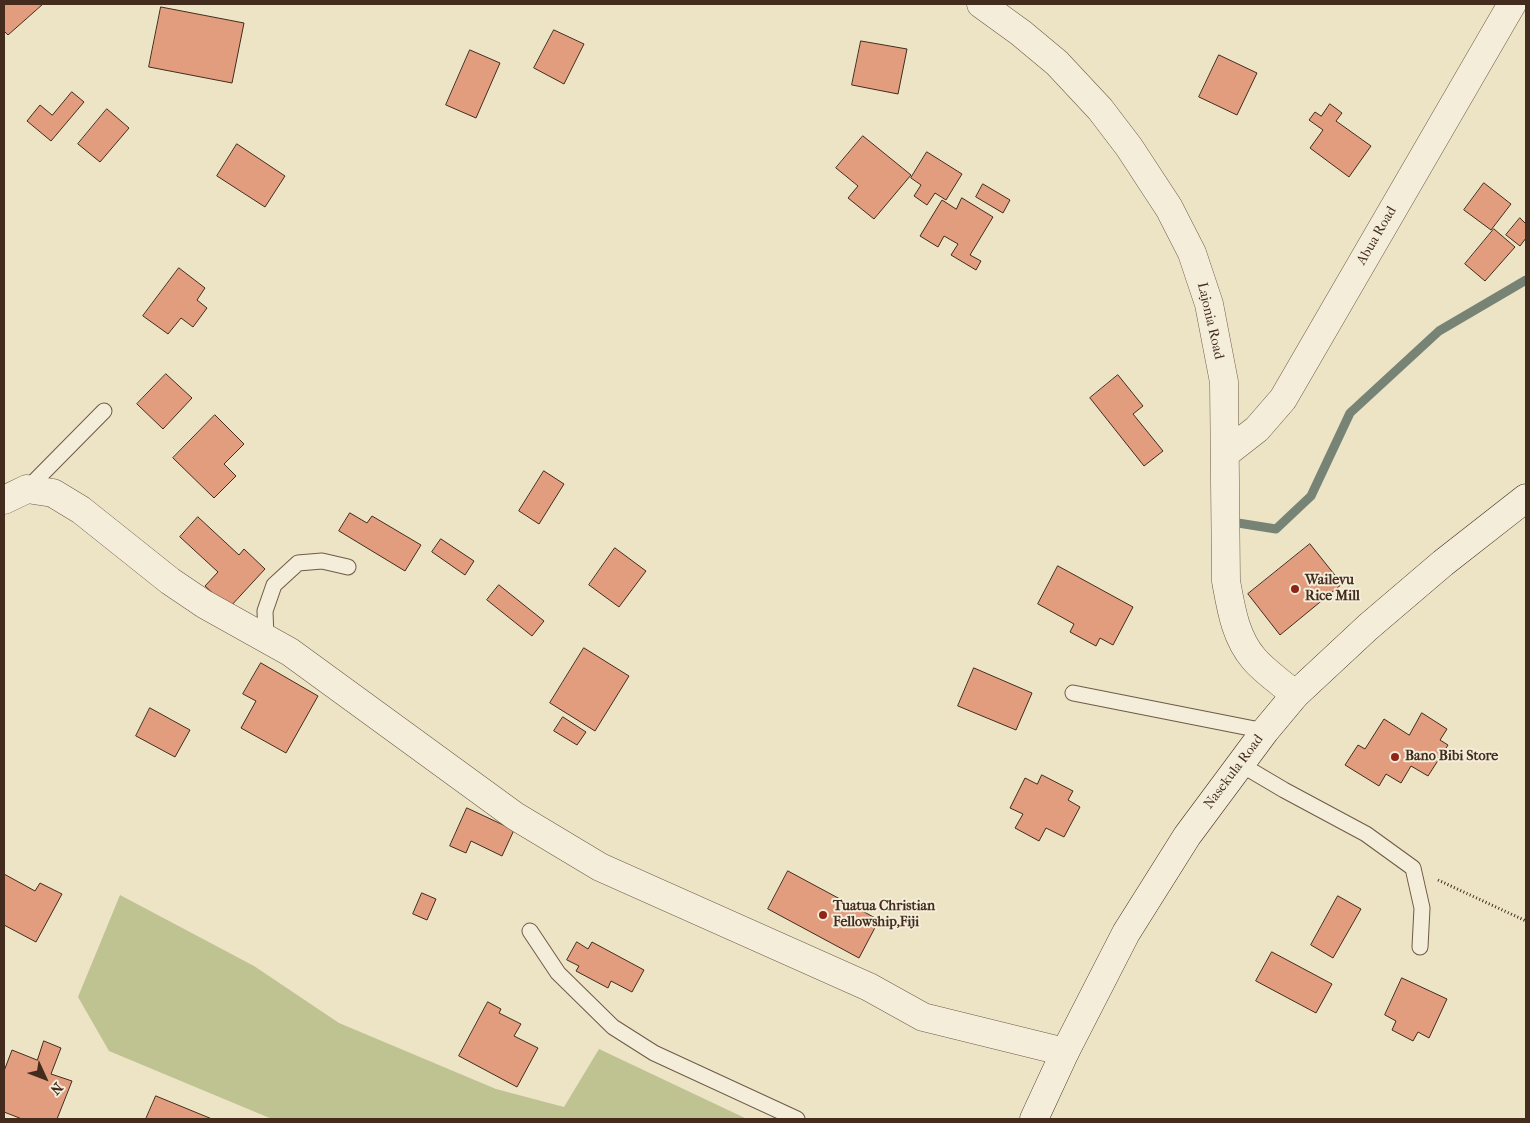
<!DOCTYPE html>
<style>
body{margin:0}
#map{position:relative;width:1530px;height:1123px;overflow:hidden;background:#ede4c6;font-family:"IM FELL French Canon",serif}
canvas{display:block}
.frame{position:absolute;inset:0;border:5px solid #432c1d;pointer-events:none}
.north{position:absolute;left:20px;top:1053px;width:50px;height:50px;-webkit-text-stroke:4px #f3edda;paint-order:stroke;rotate:133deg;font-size:14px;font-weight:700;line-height:20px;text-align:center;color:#432c1d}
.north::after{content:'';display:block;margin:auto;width:18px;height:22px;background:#432c1d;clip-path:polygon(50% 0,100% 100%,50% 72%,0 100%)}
</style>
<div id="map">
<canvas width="1530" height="1123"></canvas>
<div class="frame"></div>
<div class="north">N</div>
</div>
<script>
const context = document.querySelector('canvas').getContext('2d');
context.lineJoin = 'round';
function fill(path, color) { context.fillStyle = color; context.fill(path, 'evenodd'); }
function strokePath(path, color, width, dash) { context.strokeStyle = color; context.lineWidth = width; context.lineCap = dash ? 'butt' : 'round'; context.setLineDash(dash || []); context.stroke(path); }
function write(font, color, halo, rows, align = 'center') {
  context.font = font + ' "IM FELL French Canon",serif'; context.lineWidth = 4; context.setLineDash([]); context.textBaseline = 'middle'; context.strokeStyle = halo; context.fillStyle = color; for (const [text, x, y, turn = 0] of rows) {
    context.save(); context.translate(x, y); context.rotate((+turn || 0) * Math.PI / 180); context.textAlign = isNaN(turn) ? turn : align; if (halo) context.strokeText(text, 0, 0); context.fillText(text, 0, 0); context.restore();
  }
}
fill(new Path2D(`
 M120,895L254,966L339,1023L496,1089L564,1107L599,1049L747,1119H272L109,1051L78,997Z`), '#bfc291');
strokePath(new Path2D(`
 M1238,523L1276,529L1311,496L1350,413L1439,331L1526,280`), '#778475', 9);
const building = new Path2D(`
 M4,4H43L8,35L4,31Z
 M161,7L244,23L232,83L149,67Z
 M554,30L584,44L564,84L534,68Z
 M861,41L907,49L898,94L852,85Z
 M470,50L500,63L476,118L446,105Z
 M1219,55L1257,73L1237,115L1199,97Z
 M72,92L84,102L51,141L27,121L40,105L52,115Z
 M1330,104L1342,113L1336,121L1371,146L1349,177L1310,148L1323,130L1309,120L1315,112L1321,116Z
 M107,109L129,128L100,162L78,144Z
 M863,136L911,175L874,219L848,198L858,186L836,168Z
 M237,144L285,176L265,207L217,176Z
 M927,152L962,174L946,200L935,193L927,205L914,196L921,185L911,178Z
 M1484,183L1511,204L1491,230L1464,210Z
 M983,184L1010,200L1003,213L976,197Z
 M962,198L993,217L970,255L981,261L976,270L951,255L958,244L944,236L938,247L920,236L942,200L956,209Z
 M1520,218L1526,224V238L1520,246L1506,235Z
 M1494,229L1515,247L1485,281L1465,264Z
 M179,268L205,288L197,300L207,308L193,327L181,318L168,334L143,316Z
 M166,374L192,398L163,429L137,404Z
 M1118,375L1143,406L1133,414L1163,451L1144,466L1090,398Z
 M215,415L244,444L224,464L236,476L214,498L173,458Z
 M544,471L564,484L539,524L519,511Z
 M350,513L367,523L372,516L421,545L405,571L339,531Z
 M198,517L239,555L244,549L265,569L229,608L205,586L218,572L180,537Z
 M441,539L474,561L465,575L432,552Z
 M1310,544L1342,584L1280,635L1248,594Z
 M615,548L646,571L619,607L589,585Z
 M1058,566L1133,607L1113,645L1100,638L1096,646L1070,632L1074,624L1038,604Z
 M499,585L544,621L532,636L487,600Z
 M584,648L629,676L595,731L550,703Z
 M261,663L318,696L286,753L241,728L256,701L243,694Z
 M974,668L1032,693L1016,730L958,706Z
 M150,708L190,730L175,757L136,736Z
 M1422,713L1447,729L1440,740L1448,745L1428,776L1411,766L1401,783L1386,774L1379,786L1345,765L1358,745L1365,749L1384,719L1409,735Z
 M563,717L586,732L577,745L554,731Z
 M1042,775L1073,791L1068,800L1080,807L1064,837L1046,828L1039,841L1015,828L1023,814L1010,808L1025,778L1037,784Z
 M467,808L514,830L502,856L471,841L466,853L450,846Z
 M788,871L879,920L859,958L768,909Z
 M4,874L35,891L40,883L62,894L36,942L4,925Z
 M422,893L436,899L427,920L413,914Z
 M1338,896L1361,909L1333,958L1311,945Z
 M577,942L588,949L592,942L644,970L632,992L611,981L608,988L576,971L579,966L567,960Z
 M1272,952L1332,984L1316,1013L1256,981Z
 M1402,978L1447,999L1429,1038L1418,1032L1413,1041L1392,1030L1396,1021L1385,1015Z
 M488,1002L501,1009L499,1013L521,1024L514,1036L538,1048L517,1087L459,1056Z
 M44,1041L61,1048L51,1074L72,1081L57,1119H22L4,1112V1071L12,1050L37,1060Z
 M156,1096L212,1119H146Z`);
fill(building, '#e29c7e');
strokePath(building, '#432c1d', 1);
const service = new Path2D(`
 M27,489L104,411
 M266,638L265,611L274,585L298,563L322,561L348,567
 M1073,693L1265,731
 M1240,764L1284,790L1366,834L1413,868L1422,908L1420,947
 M530,931L558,973L613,1027L654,1053L797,1119`);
const minor = new Path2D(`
 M981,4L1021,33L1057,63L1100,109L1129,147L1169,208L1192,253L1209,304L1224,382L1226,581C1231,608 1235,637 1254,659C1265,672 1282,683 1295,695
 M1225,454L1257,429L1283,399L1512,4
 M4,500L27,489L53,493L81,510L170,581L204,604L290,652L515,816L600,867L869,987L923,1017L1065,1052`);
const secondary = new Path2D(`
 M1034,1119L1065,1052L1126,933L1187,836L1265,731L1295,695L1368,627L1443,563L1526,498`);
strokePath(service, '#6e5a47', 17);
strokePath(minor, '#6e5a47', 29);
strokePath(secondary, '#432c1d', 29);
strokePath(new Path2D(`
 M1438,880L1526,921`), '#432c1d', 3, [1, 2.5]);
strokePath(service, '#f3edda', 15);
strokePath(minor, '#f3edda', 28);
strokePath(secondary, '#f3edda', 28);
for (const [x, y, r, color] of [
 [1295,589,5,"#8f2418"],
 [1395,757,5,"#8f2418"],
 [823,915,5,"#8f2418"]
]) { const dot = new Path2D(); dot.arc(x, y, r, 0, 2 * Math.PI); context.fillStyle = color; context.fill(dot); strokePath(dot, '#f3edda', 2); }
write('14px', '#432c1d', '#f3edda', [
 ["Abua Road",1377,236,-60],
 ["Lajonia Road",1210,321,77],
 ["Nasekula Road",1234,772,-53]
]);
write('bold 14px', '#432c1d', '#f3edda', [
 ["Wailevu",1305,581],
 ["Rice Mill",1305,597],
 ["Bano Bibi Store",1405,757],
 ["Tuatua Christian",833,907],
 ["Fellowship,Fiji",833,923]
], 'left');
</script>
